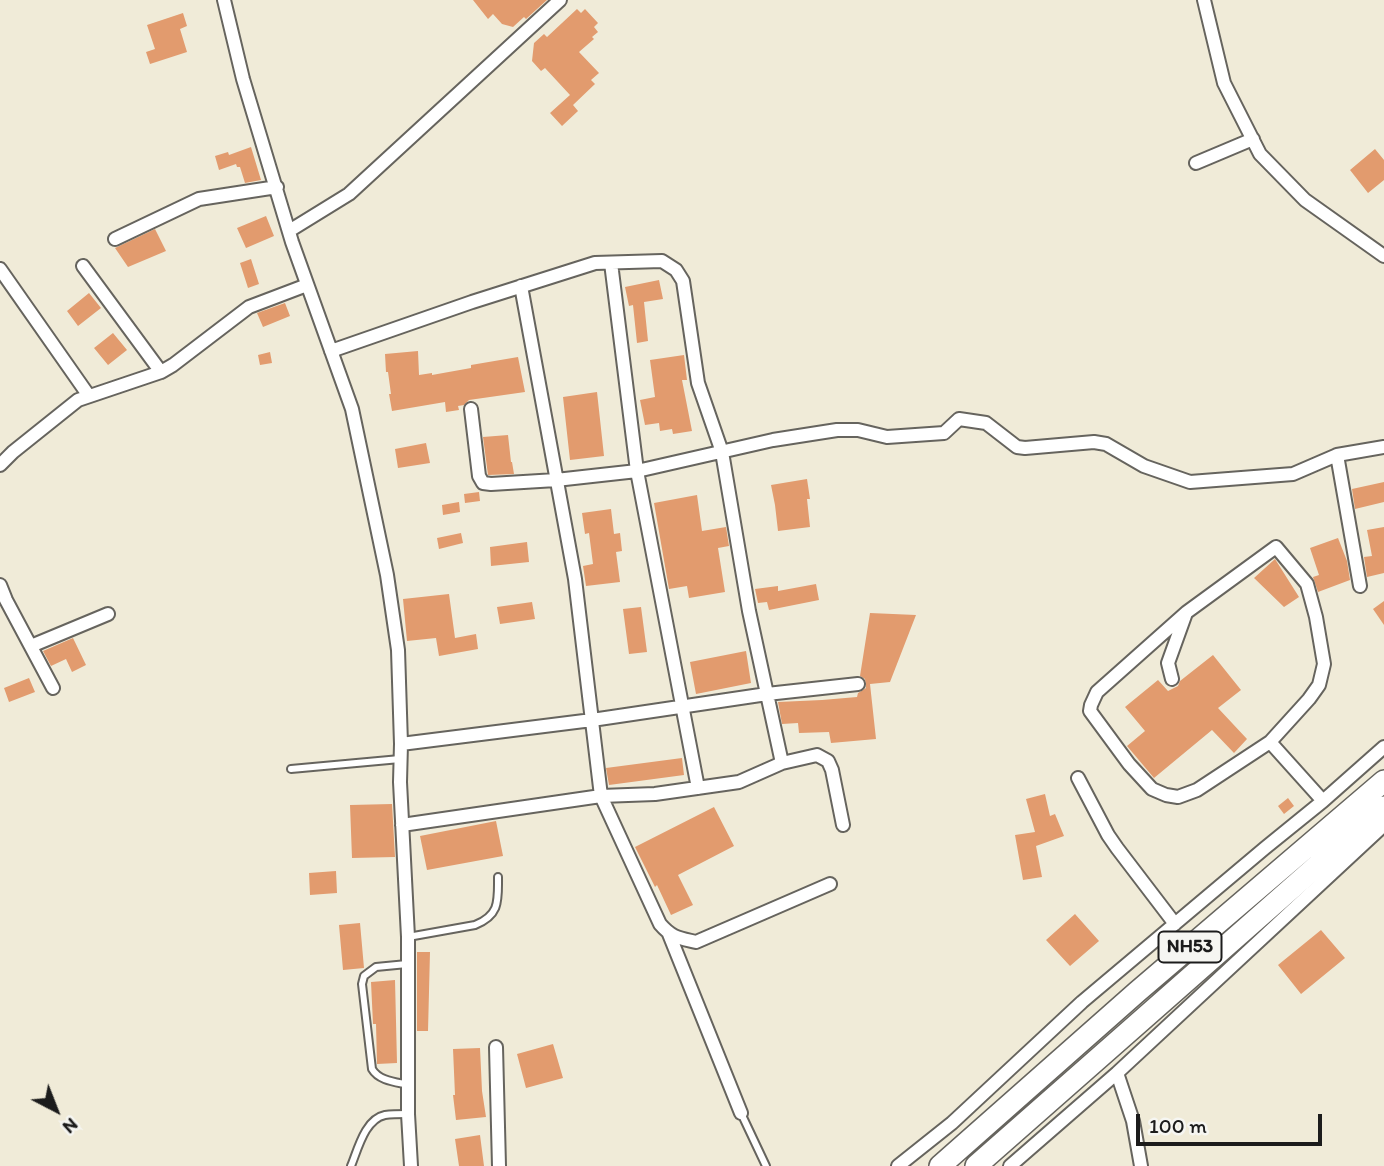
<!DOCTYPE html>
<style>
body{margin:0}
#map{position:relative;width:1384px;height:1166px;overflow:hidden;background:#f0ebd8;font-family:Itim,sans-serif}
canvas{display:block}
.north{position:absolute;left:21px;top:1075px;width:70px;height:70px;-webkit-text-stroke:5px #f6f6f2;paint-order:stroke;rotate:138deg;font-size:19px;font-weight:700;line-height:28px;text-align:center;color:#1c1c1c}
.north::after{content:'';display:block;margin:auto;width:24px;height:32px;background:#1c1c1c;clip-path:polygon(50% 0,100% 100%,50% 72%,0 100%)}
.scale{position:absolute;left:1136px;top:1114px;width:186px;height:32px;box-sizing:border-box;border:4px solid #1c1c1c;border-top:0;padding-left:9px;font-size:21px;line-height:24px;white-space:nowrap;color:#1c1c1c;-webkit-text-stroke:5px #f6f6f2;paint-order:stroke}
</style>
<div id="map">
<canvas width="1384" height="1166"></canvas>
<div class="north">N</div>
<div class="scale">100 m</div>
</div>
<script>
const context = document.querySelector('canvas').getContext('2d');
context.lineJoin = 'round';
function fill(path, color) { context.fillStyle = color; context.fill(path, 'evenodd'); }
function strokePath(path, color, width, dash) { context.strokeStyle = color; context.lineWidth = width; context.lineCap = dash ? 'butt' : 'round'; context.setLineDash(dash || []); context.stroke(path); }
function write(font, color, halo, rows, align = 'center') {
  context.font = font + ' Itim,sans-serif'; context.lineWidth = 6; context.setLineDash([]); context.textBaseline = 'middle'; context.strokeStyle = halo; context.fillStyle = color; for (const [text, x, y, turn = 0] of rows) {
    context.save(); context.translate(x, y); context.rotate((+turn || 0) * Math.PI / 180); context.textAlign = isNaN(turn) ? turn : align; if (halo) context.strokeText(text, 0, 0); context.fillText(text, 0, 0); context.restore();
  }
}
fill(new Path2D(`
 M473,0H547L526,19L524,17L513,27L502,24L493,14L488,19Z
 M577,9L581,13L585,9L598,23L594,27L598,32L592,37L594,39L579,52L599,73L591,80L595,84L573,105L578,111L562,126L550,113L570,95L545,68L541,71L532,61L534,43L544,34L547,37Z
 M183,13L187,26L180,29L187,52L150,64L146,52L155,49L147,25Z
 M251,147L261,180L245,183L240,167H237L236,164L219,170L215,156L228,152L229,155Z
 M1375,149L1384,160V180L1368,193L1350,170Z
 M266,216L274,236L246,248L237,228Z
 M155,229L166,251L128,267L115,248Z
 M251,259L259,284L248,288L240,263Z
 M659,280L663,299L644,302L648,341L637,343L633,305L629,306L625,287Z
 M89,293L101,308L78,326L67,311Z
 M285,303L290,316L263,327L257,313Z
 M113,333L127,350L108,365L94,348Z
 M418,351L419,375L432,373V375L471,368V365L518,357L525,392L469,400L464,405L458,406L459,410L446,412L445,402L392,411L389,394H391L388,372H386L385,354Z
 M270,352L272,363L260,365L258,355Z
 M684,355L687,380H682L692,431L673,434L672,429L660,431L659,423L645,425L640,400L655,397L650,360Z
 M597,392L604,456L570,460L563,397Z
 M508,435L511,462H512L514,474L488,475L483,437Z
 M426,443L430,463L398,468L395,449Z
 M807,479L810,499H807L810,527L778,531L775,505L771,485Z
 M1384,482V502L1355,509L1352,489Z
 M479,492L480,501L465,503L464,494Z
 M697,495L702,531L726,527L729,546L718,548L725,592L689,598L687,586L669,589L654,503Z
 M459,502L460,512L443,515L442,505Z
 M611,509L614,534L620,533L622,551L616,552L620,582L586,586L583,566L593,564L589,533L585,534L582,513Z
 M1384,527V573L1367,577L1364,557L1372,556L1367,530Z
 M461,533L463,543L439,549L437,538Z
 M1338,538L1347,561L1350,580L1318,592L1313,577L1319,575L1310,548Z
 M527,542L529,562L491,566L490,547Z
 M1275,559L1299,597L1284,607L1254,578Z
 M816,584L819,600L769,610L767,602L758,603L755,589L778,586V591Z
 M449,594L455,638L476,634L478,649L439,656L436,638L407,641L403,599Z
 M1384,601V625L1373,609Z
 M532,602L535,619L500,624L497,607Z
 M641,607L647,652L629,654L623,609Z
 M870,613L916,615L890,682L870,684L876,739L831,743L829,732L799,733L798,723L782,724L778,702L822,700L857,697L858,693L866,688L865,679L860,676Z
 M73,638L86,665L72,672L66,659L51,666L43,651Z
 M746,651L751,683L696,694L690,662Z
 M1213,655L1241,690L1218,708L1247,739L1234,753L1212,730L1154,778L1127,746L1145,731L1125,707L1158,680L1168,691L1178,686L1180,681Z
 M29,678L35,692L9,702L4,688Z
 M682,758L684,775L609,785L606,768Z
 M1045,794L1050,816L1055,814L1064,836L1036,846L1042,877L1023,880L1015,835L1035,832L1026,799Z
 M1288,798L1294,806L1284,814L1278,806Z
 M392,804L395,857L352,858L350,805Z
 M714,807L734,846L678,875L693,905L671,915L657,885L655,887L635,847Z
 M496,821L503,856L427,870L420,836Z
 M336,871L337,893L310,895L309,873Z
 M1075,914L1099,941L1070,966L1046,940Z
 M360,923L364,968L343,970L339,925Z
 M1321,930L1345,958L1301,994L1278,965Z
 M417,952H430L428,1031H417Z
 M395,980L397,1063L377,1064L376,1024H373L371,982Z
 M553,1044L563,1078L526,1088L517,1054Z
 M480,1048L482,1091L486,1117L456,1120L453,1095H455L453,1049Z
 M480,1135L484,1166H459L455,1139Z`), '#e29b6e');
const service = new Path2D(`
 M291,769L400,759
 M408,937L475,925C500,915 498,901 498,877
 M407,964L376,967L364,976L362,984L372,1069C379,1081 396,1082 409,1085
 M741,1113L766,1166
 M351,1166C358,1149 365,1119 385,1115C392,1114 401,1114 408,1114`);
const minor = new Path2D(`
 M224,0L243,79L292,242L352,409L387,575L398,650L401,744L400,782L408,937V1114L411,1166
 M1204,0L1224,83L1260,154L1305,200L1384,256
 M1196,163L1253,139
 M289,231L349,194L560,0
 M115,239L199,199L277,187
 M611,263L637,471L698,788
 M83,266L161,372
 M0,269L89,396
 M521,286L575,579L601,796L660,924C672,938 679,938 696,942L830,884
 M331,351L472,302L595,263L662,261L676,270L683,281L698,383L722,452L749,611L782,763
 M471,409L479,476L483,483L491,484L556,480L637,471L773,440L837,430H858L887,437L944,433L959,419L986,423L1017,447L1025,448L1094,442L1106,444L1144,466L1190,482L1293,474L1337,455L1384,447
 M1337,455L1360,586
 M0,465L13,452L78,400L161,372L173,365L249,307L307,285
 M1276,547L1307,584L1316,617L1324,664L1319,685L1309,699L1270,742L1197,790L1178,797L1166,795L1152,789L1129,764L1090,711L1091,705L1097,692L1187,612Z
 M0,585L6,600L53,688
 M31,646L108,614
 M1172,679L1168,663L1186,613
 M1270,742L1323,801
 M401,744L592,720L767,694L858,684
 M1078,778L1108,835L1117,848L1175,924
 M402,825L601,796L655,794L739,782L782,763L817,755L828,761L832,770L843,825
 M669,934L741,1113
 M496,1047L499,1166
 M1117,1073L1133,1121L1141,1166
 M898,1166L952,1123L1082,1002L1265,848L1323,801L1384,747
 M1010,1166L1117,1073L1384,825`);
const trunk = new Path2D(`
 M940,1166L1137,992L1384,781
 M976,1166L1384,807`);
strokePath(service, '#66645e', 10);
strokePath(minor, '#66645e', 16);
strokePath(trunk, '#66645e', 24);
strokePath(service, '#fff', 6);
strokePath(minor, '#fff', 12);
strokePath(trunk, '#fff', 21);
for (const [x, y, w] of [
 [1190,947,63]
]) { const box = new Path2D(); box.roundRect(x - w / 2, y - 15.5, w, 31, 5); context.fillStyle = '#f6f6f2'; context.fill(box); strokePath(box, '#1c1c1c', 2); }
write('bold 19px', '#1c1c1c', null, [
 ["NH53",1190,947]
]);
</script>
